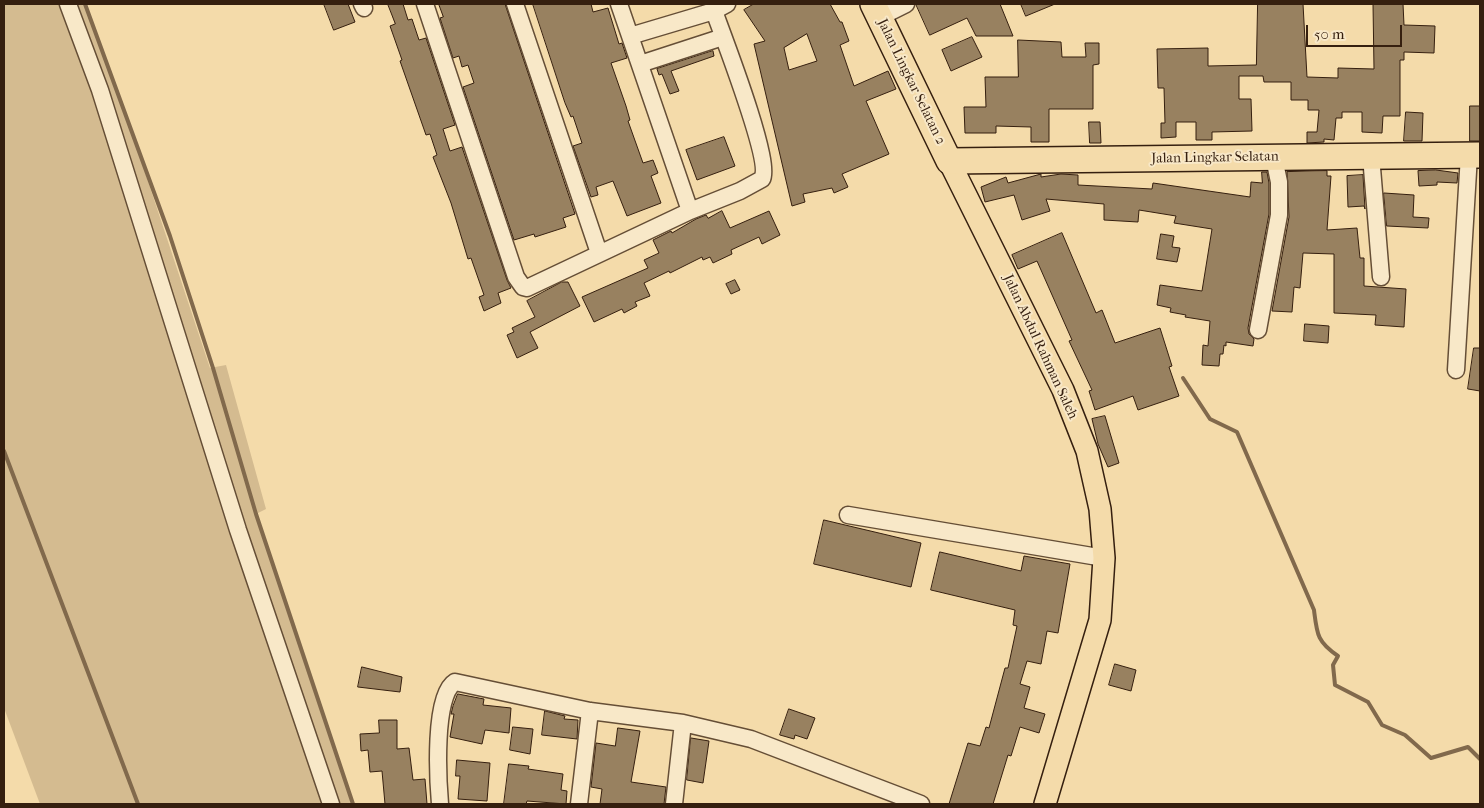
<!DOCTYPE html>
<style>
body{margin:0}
#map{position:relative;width:1484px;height:808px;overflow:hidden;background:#f4dbaa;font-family:"IM FELL French Canon",serif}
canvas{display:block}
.frame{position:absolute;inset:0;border:5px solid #351f0f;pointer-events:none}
.scale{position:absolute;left:1306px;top:25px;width:96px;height:22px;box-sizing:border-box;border:2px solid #351f0f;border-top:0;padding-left:6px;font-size:15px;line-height:18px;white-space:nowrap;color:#351f0f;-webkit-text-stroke:4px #f8e8c8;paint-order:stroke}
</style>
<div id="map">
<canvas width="1484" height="808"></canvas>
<div class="frame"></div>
<div class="scale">50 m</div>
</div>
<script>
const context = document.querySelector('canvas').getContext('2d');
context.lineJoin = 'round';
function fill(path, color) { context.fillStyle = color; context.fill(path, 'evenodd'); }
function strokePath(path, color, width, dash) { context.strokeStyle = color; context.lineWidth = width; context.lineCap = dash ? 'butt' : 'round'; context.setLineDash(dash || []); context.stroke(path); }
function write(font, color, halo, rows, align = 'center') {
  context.font = font + ' "IM FELL French Canon",serif'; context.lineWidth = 4; context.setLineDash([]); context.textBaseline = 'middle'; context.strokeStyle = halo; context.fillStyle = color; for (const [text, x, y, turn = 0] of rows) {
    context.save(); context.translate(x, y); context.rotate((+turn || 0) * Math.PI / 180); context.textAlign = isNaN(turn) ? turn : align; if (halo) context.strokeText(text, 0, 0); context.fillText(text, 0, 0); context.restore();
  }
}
fill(new Path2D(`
 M4,4H85L121,100L210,368L226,365L266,509L256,514L353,804H40L4,708Z`), '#d4bb90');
strokePath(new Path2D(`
 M85,4L170,236L213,368L256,514L353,804
 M1183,378L1210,419L1237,432L1314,610C1317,634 1317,642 1338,656L1333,665L1335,685L1368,702L1382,725L1405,735L1431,758L1468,747L1480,759
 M4,451L138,804`), '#81694c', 4);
const building = new Path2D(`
 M324,4H348L355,22L334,30Z
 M388,4H403L408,20L412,19L419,40L426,38L455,125L443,129L450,151L462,147L507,280L511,288L498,293L501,303L484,311L479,297L484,295L471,258L468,259L451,203L433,157L437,155L430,134L426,135L400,61L402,60L390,26L395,24Z
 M439,4H505L575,214L563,218L566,227L535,237L534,234L514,240L463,87L474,83L468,65L462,67L459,56L453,58L440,18L443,17Z
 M533,4H591L593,12L608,8L619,44L622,43L627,58L611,63L626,106L630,120L628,121L643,163L653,160L658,173L651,176L661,203L627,216L613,181L596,187L598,195L591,197L573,146L582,143L573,116L571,117L565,103Z
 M754,4H830L840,22H842L849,41L840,45L854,86L888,71L896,89L866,101L889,154L842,174L848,187L834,193L832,188L803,194L805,202L792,206L754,44L765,41L744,10ZM807,34L817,61L789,70L784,48Z
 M916,4H1000L1013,36H976L967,18L930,35Z
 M1021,4H1055L1026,16Z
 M1258,4H1303L1307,77L1338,78V68L1374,69L1373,4H1403L1404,25L1435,26L1434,53L1404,52V60H1400V116H1383L1382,133L1362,132V112H1342V118H1336L1334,140L1324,139V142L1307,143V132H1317L1319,110H1308V100H1291V82H1264L1263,76H1239V99H1251L1252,131L1212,132V140H1196V122H1176V137L1161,138V123H1165L1164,88H1158L1157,49L1208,48V66L1256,65Z
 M972,37L982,57L951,71L942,50Z
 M1018,40L1061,42L1062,57H1086L1085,43H1099V64L1093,65V109H1049V142H1031V127L996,126V133H965L964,107H986L985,77H1018Z
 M713,51L714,56L671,71L679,91L670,94L662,74L659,75L657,69Z
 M1470,106H1480V141H1470Z
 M1406,112L1423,113L1422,141H1404Z
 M1089,122H1100L1101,143H1090Z
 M724,137L735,166L697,180L686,150Z
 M1436,170L1458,173L1457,183L1437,182V185L1419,186L1418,171Z
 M1327,171V176H1331L1327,230L1357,228L1360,258H1364V286L1406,289L1404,327L1375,325L1376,315L1334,313V254L1303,253L1300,288L1294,287L1292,312L1272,311L1289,217L1287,172Z
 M1262,172H1267L1269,183V214L1248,328L1249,334L1254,339L1253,346L1226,342V346L1224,345L1223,354H1220L1219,366L1202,365L1203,345L1208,346L1210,321L1185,317L1186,315L1170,312L1171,308L1157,305L1160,285L1202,291L1212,229L1174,223L1176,216L1139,210L1138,222L1104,220V204L1046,199L1050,211L1022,220L1014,195L985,202L981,187L1006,177L1008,183L1041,174V177L1061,174L1078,175V185L1152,189L1153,183L1250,197L1251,182L1262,183Z
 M1363,175L1365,209L1364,206L1348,207L1347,176Z
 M1384,193L1414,195L1413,217L1429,218L1428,228L1387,226Z
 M722,211L730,228L769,211L780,235L762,244L759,237L731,250L732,254L713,263L710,257L703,260L702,257L670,273L669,271L644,283L650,296L635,302L637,306L624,313L622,309L594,322L582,297L648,268L644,260L659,253L653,240L671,231L672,233L696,219L706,215L708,218Z
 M1062,233L1096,313L1102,310L1115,343L1160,328L1172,366L1169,367L1179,396L1138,410L1133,396L1095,410L1089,391L1092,390L1069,341L1072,340L1037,261L1018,269L1012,255Z
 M1161,234L1174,236L1172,247L1180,248L1177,262L1157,259Z
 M735,280L740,290L731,294L726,284Z
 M562,282H568L580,306L530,332L538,348L517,358L507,335L514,332L512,328L535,317L527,301Z
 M1305,324L1329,326L1328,343L1304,341Z
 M1474,348H1480V391L1468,389Z
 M1105,416L1119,463L1108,467L1098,444L1092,419Z
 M824,520L921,543L911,587L814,564Z
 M940,552L1021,571L1024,556L1070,564L1058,633L1047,631L1041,664L1027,661L1020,684L1030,687L1024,708L1045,714L1039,733L1020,727L1011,756L1008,755L993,804H949L968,743L980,746L986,727L989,728L1005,668H1008L1017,626L1013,625L1015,610L931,590Z
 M1115,664L1136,670L1131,691L1109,685Z
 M362,667L402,677L400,692L358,687Z
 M458,694L484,699L483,705L511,708L509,733L485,730L482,744L450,737L454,714H451L453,706Z
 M789,709L815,718L807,739L795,735L794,739L780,735Z
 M545,711L565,716L564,719L578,720L577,739L542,735Z
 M379,720H397V749L409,748L413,780L425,779L427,804H385L382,771L370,772L368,750L361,751L360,734L379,733Z
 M513,727L533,729L530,754L510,750Z
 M618,728L640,731L631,782L666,787L664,804H600L602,789L591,787L596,743L615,746Z
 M691,738L709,741L703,783L687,780Z
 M457,760L490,763L487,801L458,799L460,776H456Z
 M509,764L529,766L528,769L563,774L561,790L567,791L566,804L527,801L526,804H504Z`);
fill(building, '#988160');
strokePath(building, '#351f0f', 1);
const minor = new Path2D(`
 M68,4L100,90L238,530L331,804
 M362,4L364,8
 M425,4L516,277L523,287L527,288L690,211L630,36
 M515,4L599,253
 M619,4L630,36L714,11L727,4
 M880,17L906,4
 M640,64L723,37
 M1371,156L1381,277
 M690,211L740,191L762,179C772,162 723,36 714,11
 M1258,330L1279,215V182L1274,158
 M1456,370L1469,155
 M848,515L1104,558
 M440,804C438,781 433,695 455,682L590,711L683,723L751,739L921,804
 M579,804L590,711
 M674,804L683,723`);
const major = new Path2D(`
 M949,161L1063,390L1087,451L1100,509L1104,558L1100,620L1045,804`);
const highway = new Path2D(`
 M873,4L949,161L1480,155`);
strokePath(minor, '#654e36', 19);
strokePath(major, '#351f0f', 24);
strokePath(highway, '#351f0f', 28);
strokePath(minor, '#f8e8c8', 16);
strokePath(major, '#f4dbaa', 21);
strokePath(highway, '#f4dbaa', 25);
write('14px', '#351f0f', '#f8e8c8', [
 ["Jalan Lingkar Selatan 2",911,82,64],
 ["Jalan Lingkar Selatan",1215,158,-1],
 ["Jalan Abdul Rahman Saleh",1040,347,65]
]);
</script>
